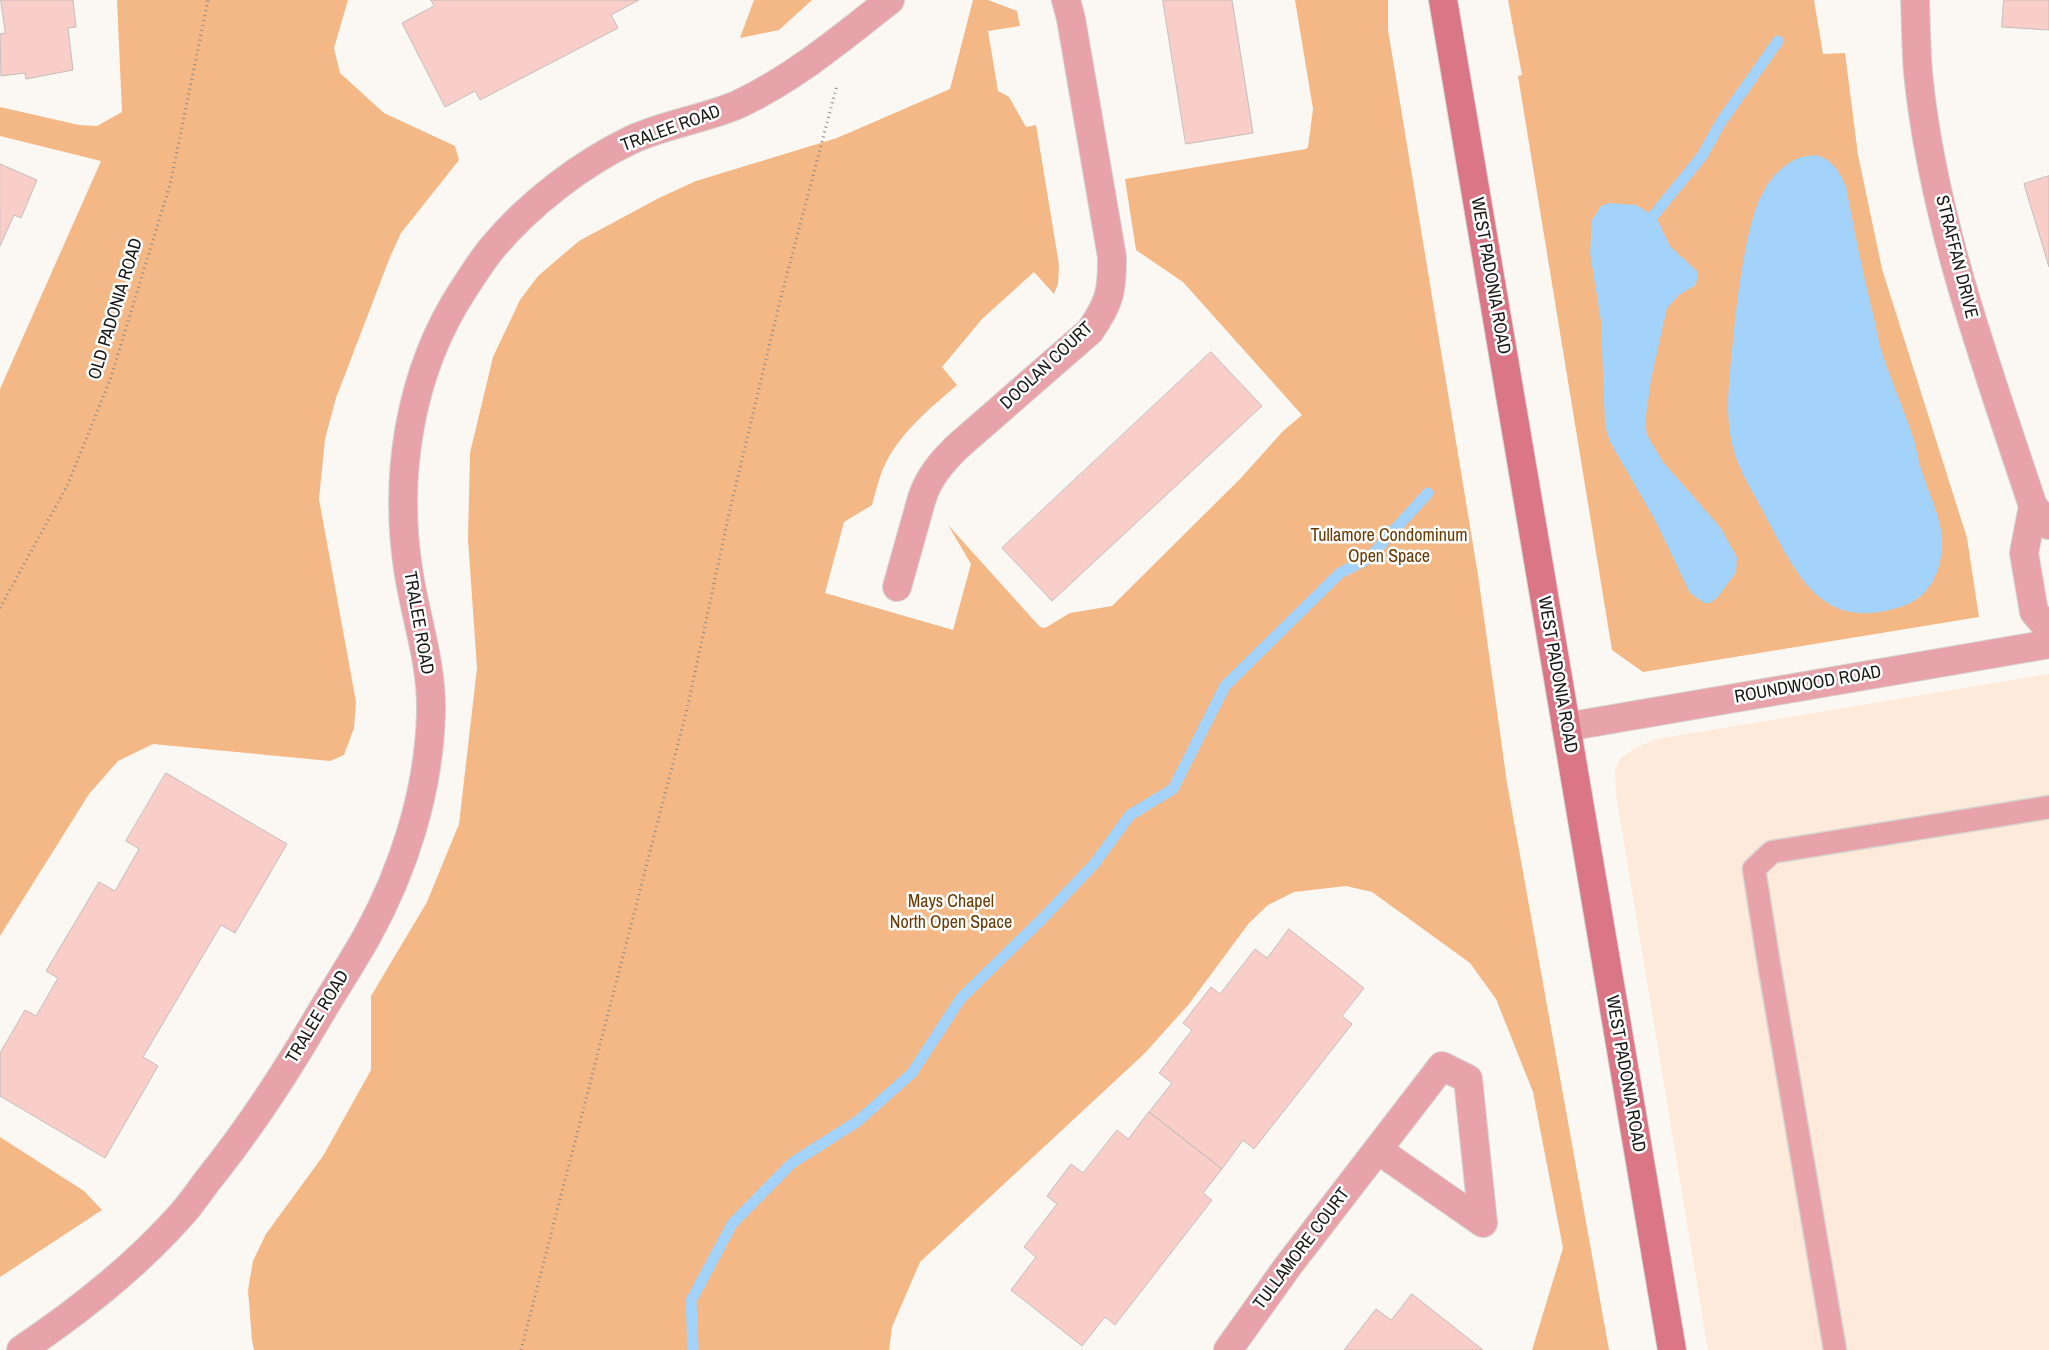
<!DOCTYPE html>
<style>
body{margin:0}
canvas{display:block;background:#fbf7f3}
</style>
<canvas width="2049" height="1350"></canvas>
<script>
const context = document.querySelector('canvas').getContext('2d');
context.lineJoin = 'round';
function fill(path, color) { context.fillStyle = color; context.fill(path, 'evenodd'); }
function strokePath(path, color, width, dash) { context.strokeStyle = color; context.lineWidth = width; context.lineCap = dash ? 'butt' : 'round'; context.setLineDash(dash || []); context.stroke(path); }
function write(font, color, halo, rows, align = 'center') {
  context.font = font + ' "Archivo Narrow",sans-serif'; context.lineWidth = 5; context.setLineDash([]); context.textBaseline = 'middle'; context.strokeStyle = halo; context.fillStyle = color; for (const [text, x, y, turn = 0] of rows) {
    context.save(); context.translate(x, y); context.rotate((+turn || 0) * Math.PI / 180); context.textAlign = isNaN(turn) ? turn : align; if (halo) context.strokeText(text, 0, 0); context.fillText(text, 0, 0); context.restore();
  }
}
fill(new Path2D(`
 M2049,674V1350H1708L1616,794L1615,770L1622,757L1635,748L1656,739Z`), '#feeada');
fill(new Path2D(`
 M117,0H348L334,48L340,73L384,113L455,146L459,160L401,233L390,257L336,398L325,439L319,499L356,702L354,728L344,755L330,761L153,744L118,761L89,794L0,936V389L101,161L0,136V107L79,125L97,126L122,112Z
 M754,0H812L779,30L740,38Z
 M973,0H988L1017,11L1020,26L988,31L998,91L1009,97L1026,127L1036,125L1059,265L1058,284L1054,294L1034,272L982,319L942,367L957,385C928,410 897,435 882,471C878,482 875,494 872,505L844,522L825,593L953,630L971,564L948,525L1040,627L1045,628L1070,613L1112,606L1241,478L1283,431L1302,415L1183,282L1136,250L1125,179L1306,149L1308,147L1313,109L1295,0H1388V30L1478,575L1507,783L1609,1350H1532L1563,1248L1533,1092L1496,999L1470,963L1372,892L1346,886L1294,892L1268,905L1249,923L1189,1004L1144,1054L920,1262L892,1327L889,1350H254L252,1340L248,1290L253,1261L266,1234L323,1156L371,1070V996L427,902L459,824L477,668L468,539L470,453L493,357L520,300L538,276L579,241L659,198L696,181L837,138L950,89Z
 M1508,0H1814L1823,54L1845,53L1858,155L1882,269L1967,538L1979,617L1643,672L1612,650L1518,76L1522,75Z
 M0,1137L84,1191L102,1210L0,1277Z`), '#f4b886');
fill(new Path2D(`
 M1816,155C1833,160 1840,172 1846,187C1854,229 1862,270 1872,310C1876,325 1878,341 1883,356C1892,382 1903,408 1912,434C1917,448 1918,462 1923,475C1930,497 1943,521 1942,545C1941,572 1930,597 1903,606C1823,633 1799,579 1767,519C1755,495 1738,471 1732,444C1725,413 1729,382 1732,350C1735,319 1738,288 1744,257C1751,221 1759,177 1796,159C1802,156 1810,156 1816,155Z
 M1609,203L1636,205L1656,217L1670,246L1698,272L1696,285L1679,295L1667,308L1651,379L1645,423L1647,435L1663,462L1720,527L1737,557L1736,572L1718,597L1710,603H1704L1690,593L1655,520L1610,442L1605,426L1601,321L1590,253L1592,220L1601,206Z`), '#a3d3fa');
strokePath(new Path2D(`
 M1645,226L1702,156L1721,122L1778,41
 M693,1350L691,1301L732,1224L792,1163L858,1121L912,1073L961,998L1044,917L1095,863L1130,815L1173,789L1225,686L1340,573L1368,559L1428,493`), '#a3d3fa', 11);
const building = new Path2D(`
 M1,0H73L76,27L68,28L73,70L26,79L25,73L1,76L0,34L5,33Z
 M431,0H639L611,15L618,28L480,100L475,91L445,107L402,23L434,6Z
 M1163,0H1232L1253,133L1186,144Z
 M2004,0H2049V30L2002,27Z
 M0,164L37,180L21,218L14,215L0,246Z
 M2049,176V267L2024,184Z
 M1211,352L1262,406L1052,601L1002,548Z
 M166,773L287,844L235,933L221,925L143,1057L158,1066L105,1158L0,1096V1053L25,1010L36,1016L58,978L46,971L99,882L115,891L139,849L126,841Z
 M1289,929L1364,988L1342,1016L1352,1024L1254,1149L1243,1140L1222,1169L1149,1112L1172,1083L1159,1073L1192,1030L1183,1023L1211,987L1220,994L1255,949L1267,958Z
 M1149,1112L1222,1169L1203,1193L1212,1200L1115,1325L1105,1317L1082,1346L1011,1290L1036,1257L1024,1247L1057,1204L1047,1196L1071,1164L1083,1173L1117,1130L1128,1139Z
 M1412,1294L1483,1350H1344L1376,1309L1391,1320Z`);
fill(building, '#f9cdc8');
strokePath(building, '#c3bdbc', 1);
const lane = new Path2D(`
 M1835,1350L1769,964L1754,869L1772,852L2049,807`);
const street = new Path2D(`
 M1915,0C1916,24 1916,48 1918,72C1932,219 1987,367 2033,506L2049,525
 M2033,506L2024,553L2034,612L2049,629
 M897,587L922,498C929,477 941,463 957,447L1090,331C1110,302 1112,292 1112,257L1071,19L1066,0
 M1566,727L2049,644
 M21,1350C79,1311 135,1267 181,1215C191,1204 199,1192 208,1180C245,1134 277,1086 307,1036C326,1003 347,971 366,938C404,870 429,791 431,713C432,664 417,623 409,575C393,478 409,373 463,290C473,275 482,260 493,247C529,204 581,164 631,140C665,124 705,119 739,104C794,78 842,38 890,0
 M1228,1350L1288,1266L1442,1066L1468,1079L1483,1223L1378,1150`);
const secondary = new Path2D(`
 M1443,0L1672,1350`);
strokePath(lane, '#d7d3cf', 25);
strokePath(street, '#d7d3cf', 30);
strokePath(secondary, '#d7d3cf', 30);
strokePath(new Path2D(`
 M0,608L67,486L110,380L170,185L208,0
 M521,1350L688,705L728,518L779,305L837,85`), '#8c8986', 3, [1, 4]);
strokePath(lane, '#e8a2aa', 22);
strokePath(street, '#e8a2aa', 28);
strokePath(secondary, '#da7685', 28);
write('18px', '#181715', '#fff', [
 ["TRALEE ROAD",671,129,-20],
 ["STRAFFAN DRIVE",1956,257,76],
 ["WEST PADONIA ROAD",1490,276,80],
 ["OLD PADONIA ROAD",116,309,-73],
 ["DOOLAN COURT",1047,366,-43],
 ["TRALEE ROAD",418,623,80],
 ["WEST PADONIA ROAD",1557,675,80],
 ["ROUNDWOOD ROAD",1808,685,-10],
 ["TRALEE ROAD",318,1017,-59],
 ["WEST PADONIA ROAD",1625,1074,80],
 ["TULLAMORE COURT",1302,1249,-53]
]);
write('18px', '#6a3900', '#fff', [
 ["Tullamore Condominum",1389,536],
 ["Open Space",1389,557],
 ["Mays Chapel",951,902],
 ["North Open Space",951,923]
]);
</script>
